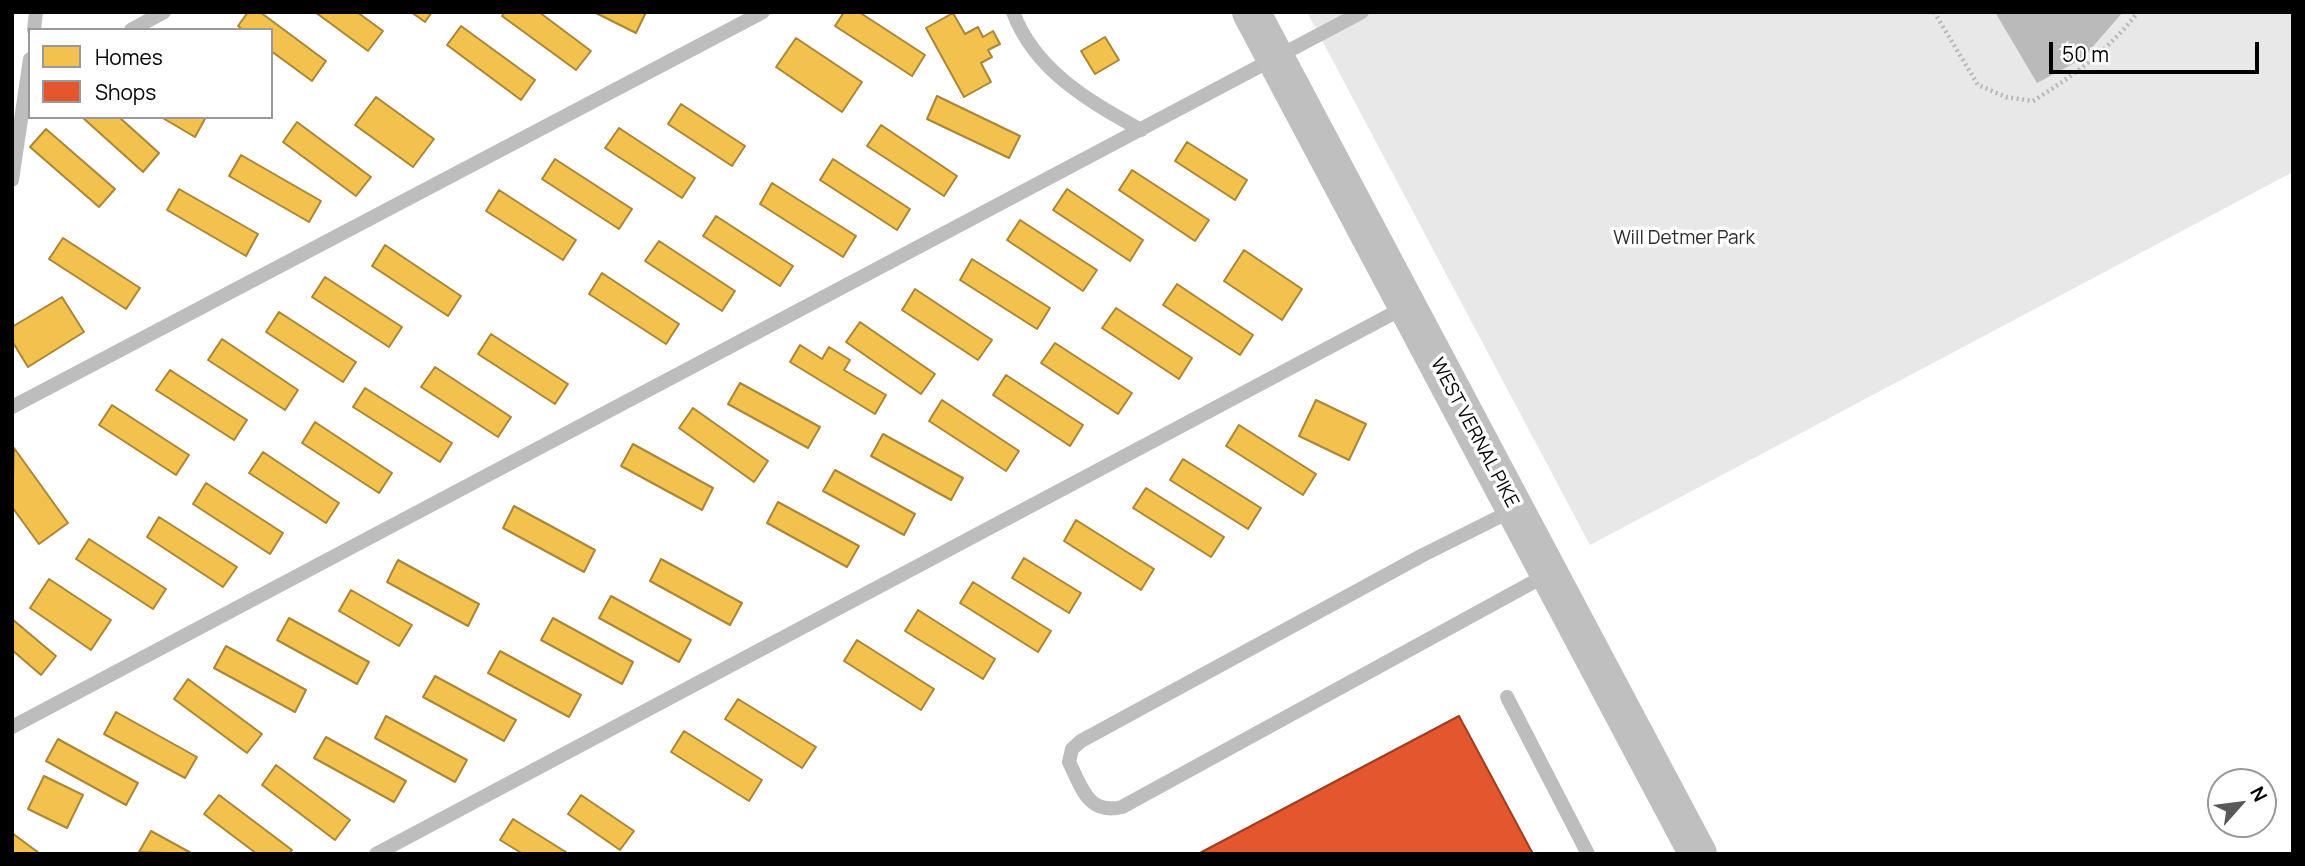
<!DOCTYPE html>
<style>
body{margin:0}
#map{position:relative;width:2305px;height:866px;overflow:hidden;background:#fff;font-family:Manrope,sans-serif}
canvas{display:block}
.frame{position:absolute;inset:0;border:14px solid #000;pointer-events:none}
.legend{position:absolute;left:28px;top:28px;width:245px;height:91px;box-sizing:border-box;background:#fff;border:2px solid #999;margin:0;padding:9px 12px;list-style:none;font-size:21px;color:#000}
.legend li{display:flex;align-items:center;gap:14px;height:35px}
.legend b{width:35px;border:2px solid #999}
.north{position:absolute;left:2207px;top:768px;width:70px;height:70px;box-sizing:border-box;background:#fff;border:2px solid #999;border-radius:50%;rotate:62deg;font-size:19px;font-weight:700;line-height:28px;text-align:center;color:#000}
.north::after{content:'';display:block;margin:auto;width:24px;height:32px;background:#595959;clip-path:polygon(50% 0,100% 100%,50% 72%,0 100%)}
.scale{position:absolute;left:2049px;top:42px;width:210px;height:32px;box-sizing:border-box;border:4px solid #000;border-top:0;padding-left:9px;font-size:21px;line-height:24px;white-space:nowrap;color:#000;-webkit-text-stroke:5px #fff;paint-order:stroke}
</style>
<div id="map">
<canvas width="2305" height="866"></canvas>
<div class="frame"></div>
<ul class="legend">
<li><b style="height:19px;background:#f2c14e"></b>Homes</li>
<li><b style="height:19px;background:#e4572e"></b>Shops</li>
</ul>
<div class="north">N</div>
<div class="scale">50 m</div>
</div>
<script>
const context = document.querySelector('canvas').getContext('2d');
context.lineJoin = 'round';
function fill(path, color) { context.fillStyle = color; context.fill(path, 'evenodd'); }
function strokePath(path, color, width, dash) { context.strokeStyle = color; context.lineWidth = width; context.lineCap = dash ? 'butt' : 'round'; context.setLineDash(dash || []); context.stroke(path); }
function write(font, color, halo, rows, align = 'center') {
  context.font = font + ' Manrope,sans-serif'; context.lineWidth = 7; context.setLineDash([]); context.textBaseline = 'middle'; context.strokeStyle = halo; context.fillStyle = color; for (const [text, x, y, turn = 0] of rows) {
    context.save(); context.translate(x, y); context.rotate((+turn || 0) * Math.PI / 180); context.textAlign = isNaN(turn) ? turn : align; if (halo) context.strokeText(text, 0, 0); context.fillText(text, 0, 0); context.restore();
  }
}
fill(new Path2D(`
 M1307,12H2293V172L1590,545Z`), '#e8e8e8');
fill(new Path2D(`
 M1995,12H2123L2082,59L2037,83Z`), '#bababa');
const homes = new Path2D(`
 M248,12H260L326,61L312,81L271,51V30H243L238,26Z
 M315,12H357L383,31L368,51Z
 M411,12H432L425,22Z
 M505,12H539L591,51L576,70L502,16Z
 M594,12H646L636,33Z
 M844,12H859L925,55L912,76L835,26Z
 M953,13L965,34L978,27L983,37L993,31L1000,44L988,50L992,57L981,63L991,82L964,97L926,28Z
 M461,26L535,80L521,100L447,45Z
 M1105,37L1119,60L1095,74L1081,51Z
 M796,38L862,82L842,112L776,67Z
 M937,96L1020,136L1009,158L927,119Z
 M376,97L434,139L413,167L355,125Z
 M681,104L745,146L732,166L668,124Z
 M82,117H119L159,153L143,172Z
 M161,117H206L195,137Z
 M297,122L371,177L356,196L283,142Z
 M881,125L957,176L944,196L867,146Z
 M619,128L695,178L682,198L605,148Z
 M46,129L115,189L99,207L30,147Z
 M1187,142L1247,180L1235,200L1175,161Z
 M241,155L321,201L309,222L229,176Z
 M555,159L632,209L619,229L542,179Z
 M833,159L910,209L897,230L820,180Z
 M1132,170L1209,220L1195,241L1119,190Z
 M772,183L856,236L843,257L760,204Z
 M179,189L258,234L246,256L167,210Z
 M1067,189L1143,240L1130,261L1053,210Z
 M499,190L576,240L563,260L486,211Z
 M716,216L793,266L780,286L703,236Z
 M1020,220L1097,270L1083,291L1007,240Z
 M63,238L140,288L126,309L49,259Z
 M659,241L735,291L722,311L645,261Z
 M385,245L461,296L448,316L372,266Z
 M1244,250L1302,289L1282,320L1224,281Z
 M972,259L1050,308L1037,329L960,280Z
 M602,273L679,324L666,344L589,294Z
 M325,277L402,327L389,347L312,297Z
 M1177,284L1253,335L1240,355L1163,305Z
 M915,289L992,340L978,360L902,310Z
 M62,297L84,332L28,367L12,341V327Z
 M1116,308L1192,358L1179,379L1102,328Z
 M279,312L356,362L343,382L266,332Z
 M860,322L935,374L921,394L846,342Z
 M491,334L568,384L555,404L478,354Z
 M222,339L298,390L285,410L208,360Z
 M1055,343L1132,393L1118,414L1041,363Z
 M800,345L822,359L829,347L850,360L844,370L886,395L875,414L790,362Z
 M435,367L511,417L498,437L421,387Z
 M170,370L247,420L234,440L156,390Z
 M1006,375L1083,425L1070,446L993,395Z
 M740,383L820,427L808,448L728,404Z
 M365,388L452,443L440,462L353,407Z
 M942,400L1019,451L1006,471L929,421Z
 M1316,400L1366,424L1349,460L1299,436Z
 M112,405L189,455L176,475L99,425Z
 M693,408L768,461L754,482L679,428Z
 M315,422L392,473L379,493L302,443Z
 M1239,425L1316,474L1303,495L1226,446Z
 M883,434L963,478L951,500L871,456Z
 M633,444L713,488L702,510L621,466Z
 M14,448L68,523L39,544L12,507Z
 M263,452L339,503L326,523L249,473Z
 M1183,459L1261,508L1248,529L1170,480Z
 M835,470L915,514L904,535L823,491Z
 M206,483L283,533L270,554L193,504Z
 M1146,488L1224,537L1211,557L1133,508Z
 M778,502L859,546L847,567L767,523Z
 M514,506L595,550L584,572L503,528Z
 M159,517L237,567L223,587L147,537Z
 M1076,520L1154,569L1141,590L1064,541Z
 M89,539L166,589L153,609L76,559Z
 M1024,558L1081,593L1069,613L1012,578Z
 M661,559L742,603L730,625L650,581Z
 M398,560L479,604L468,626L387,582Z
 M49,579L111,620L91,650L30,608Z
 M973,582L1051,631L1038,652L960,603Z
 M351,590L412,625L399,646L339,611Z
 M611,596L691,640L679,662L599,618Z
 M918,610L995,659L983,679L905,631Z
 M289,618L369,662L357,684L277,640Z
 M553,618L633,662L622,684L541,640Z
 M12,619L56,656L41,675L12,650Z
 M857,640L934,689L921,710L844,661Z
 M226,646L306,690L295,712L214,668Z
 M500,651L581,695L569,717L488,673Z
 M435,676L516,720L504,741L423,697Z
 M188,679L262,734L247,753L174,699Z
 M738,699L816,747L802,768L725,719Z
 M116,712L197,757L185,778L104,734Z
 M386,716L467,760L455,782L375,738Z
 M684,731L762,780L749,801L671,752Z
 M326,737L406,781L394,802L314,758Z
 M58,739L138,783L126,805L46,761Z
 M276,765L350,820L335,840L262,785Z
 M44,776L83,795L67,828L28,809Z
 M219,795L292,850L289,854H257L204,814Z
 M581,795L634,831L620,850L568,814Z
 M513,819L569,854H523L500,840Z
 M151,831L193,854L139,852Z
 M12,833L39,853L38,854H12Z`);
fill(homes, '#f2c14e');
strokePath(homes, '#a98737', 2);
const shops = new Path2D(`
 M1459,716L1533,854H1198Z`);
fill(shops, '#e4572e');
strokePath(shops, '#a03d20', 2);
strokePath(new Path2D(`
 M1934,12L1978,85L2006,97L2033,101C2073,76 2109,50 2138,12`), '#b8b8b8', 4.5, [2, 3.5]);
strokePath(new Path2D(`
 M1013,12C1035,71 1089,101 1141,130
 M34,30L36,12
 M131,30L164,12
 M26,86L30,59
 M12,180L26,86L30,84
 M12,407L763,12
 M1513,510L1423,555L1081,741L1072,749L1069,762C1082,788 1088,815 1122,807L1548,574
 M1507,697L1588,854
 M12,727L1362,12
 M376,854L1407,306`), '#bdbdbd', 14);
strokePath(new Path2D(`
 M1251,12L1698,854`), '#bfbfbf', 38);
write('19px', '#2d2d2d', '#fff', [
 ["Will Detmer Park",1684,239]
]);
write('19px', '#000', '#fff', [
 ["WEST VERNAL PIKE",1474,433,62]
]);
</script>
